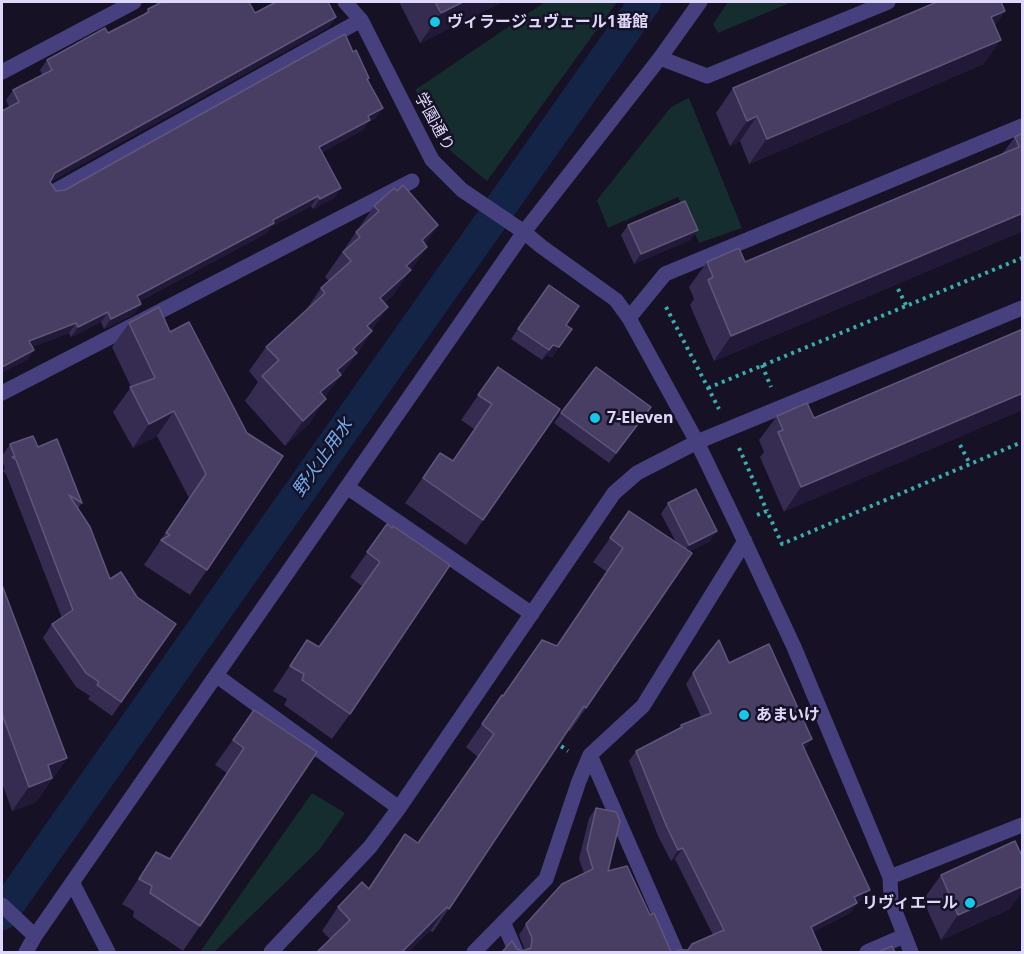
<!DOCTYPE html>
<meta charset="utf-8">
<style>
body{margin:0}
#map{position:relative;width:1024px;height:954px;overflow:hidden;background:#161124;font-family:"Noto Sans",sans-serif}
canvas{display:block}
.frame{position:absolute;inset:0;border:3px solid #ded8fb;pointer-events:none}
</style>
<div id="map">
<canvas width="1024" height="954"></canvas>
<div class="frame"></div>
</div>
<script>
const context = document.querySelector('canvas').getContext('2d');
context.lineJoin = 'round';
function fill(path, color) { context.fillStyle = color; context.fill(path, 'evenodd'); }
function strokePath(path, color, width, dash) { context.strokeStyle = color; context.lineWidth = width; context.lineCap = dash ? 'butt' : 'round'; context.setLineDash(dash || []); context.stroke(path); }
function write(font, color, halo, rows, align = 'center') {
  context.font = font + ' "Noto Sans","Noto Sans JP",sans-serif'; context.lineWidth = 5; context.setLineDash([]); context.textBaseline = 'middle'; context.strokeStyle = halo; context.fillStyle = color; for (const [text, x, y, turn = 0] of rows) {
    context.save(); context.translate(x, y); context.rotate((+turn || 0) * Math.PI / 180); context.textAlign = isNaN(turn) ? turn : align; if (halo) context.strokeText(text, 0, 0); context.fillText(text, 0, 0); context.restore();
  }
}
fill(new Path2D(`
 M545,2H617L487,181L447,148L415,90Z
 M728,2H792L718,33L713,24Z
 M689,98L742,228L699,243L678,197L608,228L597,200L671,107Z
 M312,793L345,813L320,849L214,952H200Z`), '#152d2e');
strokePath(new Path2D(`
 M2,914L645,2`), '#132447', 32);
strokePath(new Path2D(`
 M898,289L906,305
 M666,307L719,409
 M762,365L771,387
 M708,388L1022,258
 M960,445L970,464
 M739,448L767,511
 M757,515L767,511L782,544L1022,442
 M555,742L568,751`), '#3badad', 4, [3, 4.5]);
strokePath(new Path2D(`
 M345,2L361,20L432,160L462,190L524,232L542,247L616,300L629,318L697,442L736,523L794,647L890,877L891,901L911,952
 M660,58L707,76L888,2
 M2,72L134,2
 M53,192L361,20
 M629,318L665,274L1022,126
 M2,393L412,181
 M347,487L532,614
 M217,676L399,808
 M590,755L676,952
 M890,877L1022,825
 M73,884L108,952
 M2,905L35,936
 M504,924L516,952
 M26,952L35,936L524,232L660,58L700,2
 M271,952L370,847L399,808L614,493L637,473L697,442L1022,308
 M474,952L546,879L579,781L590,755L643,706L745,541
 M867,952L904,936`), '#47407f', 15);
fill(new Path2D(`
 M158,2H249L255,13L336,17L329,27L50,182L56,191L65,190L353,52L369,78L368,80L376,118L368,122L363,130L322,152L341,188L334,198L313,209L311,206L271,227L267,233L140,301L141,304L134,314L104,329L101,322L71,337L69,333L32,347L34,350L27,360L9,107L6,100L13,90L42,75L40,70L47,60L108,33L144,14L148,9L155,6Z
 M399,2H502L420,43Z
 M1005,11L995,25L984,64L749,164L740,141L730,146L716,113L733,88Z
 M1023,133V231L714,361L690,305L694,299L689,287L707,262H745L1002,154L1015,137Z
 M397,191L438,225L425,244L427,247L393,295L384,303L372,331L357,353L325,397L309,424L285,446L245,401L258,382L249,371L266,347L304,313L321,288L329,281L325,277L374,206Z
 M628,225L698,230L690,240L634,264L621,235Z
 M549,285L566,325L572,329L552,357L546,355L542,360L511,339Z
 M129,323L170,332L247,433L207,570L190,595L144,565L189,498L157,436L133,448L113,412L131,387L112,347Z
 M1023,329L784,512L760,457L764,452L759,440L777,416L814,418Z
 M498,367L560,409L466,545L405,503L440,453L453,461L474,429L461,420Z
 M561,413L644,417L609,463L554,423Z
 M10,444L38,447L82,503L78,508L110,579L176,624L112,716L88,699L90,696L76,687L43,638L52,624L62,618L6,474L3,471L5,468L2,460V456Z
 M668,503L710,541L690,551L586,708L570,731L568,730L433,932L430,931L330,939L322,931L338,907L368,888L405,834L418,843L478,757L466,747L502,695L503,696L556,646L607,572L593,562L629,511L676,542L661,514Z
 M387,524L350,714L332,739L284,705L287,699L273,691L307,640L319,647L362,586L350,577Z
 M2,585L67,758L36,802L12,811L2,783Z
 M729,663L804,749L862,900L857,903L850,913L813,932L688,950L713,935L675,859L671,861L658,836L629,761L636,751L679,728L681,725L701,717L686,684L693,673Z
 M254,710L200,926L183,951L133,917L134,911L122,904L156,852L169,859L227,773L215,765Z
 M596,808L608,871L650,915L671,952H502L517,949L522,951L525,950L519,935L526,924L584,873L579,859L589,818Z
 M941,875L1010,909L941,940L923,900Z`), '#362c51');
fill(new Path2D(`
 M463,2H502L420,43L441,13Z
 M1005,11L988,36L991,17Z
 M336,17L329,27L48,183L55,173Z
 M1001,40L984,64L749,164L767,139Z
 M383,108L376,118L368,122L363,130L312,157L319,147L368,116Z
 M757,116L740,141L730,146L747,121Z
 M341,188L334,198L313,209L320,199Z
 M318,196L311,206L271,227L267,233L130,306L137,296L273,220Z
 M1023,213V231L714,361L731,336Z
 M438,225L421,250L422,240Z
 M698,230L690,240L634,264L641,254Z
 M427,247L393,295L362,323L380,298L406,266Z
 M141,304L134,314L104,329L111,319Z
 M388,307L371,332L367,326Z
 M108,312L101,322L71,337L78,327Z
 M76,323L69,333L22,351L29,341Z
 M372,331L323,400L303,417L353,349Z
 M553,345L559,347L552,357L546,355L542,360Z
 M34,350L27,360L2,373V367Z
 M1023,393V410L784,512L801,487Z
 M326,399L309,424L285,446L303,421Z
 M174,411L157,436L133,448L149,424Z
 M717,531L710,541L682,555L689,545Z
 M812,739L805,749L802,744Z
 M67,758L36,802L12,811L29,787L48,765Z
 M683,848L675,859L671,861L678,850Z
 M1023,886V891L1010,909L941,940L958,915Z
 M870,890L862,900L847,908L854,897Z
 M857,903L850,913L803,937L811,927Z
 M447,907L430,931L409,952H402Z`), '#211937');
const building = new Path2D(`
 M160,2H249L255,13L276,2H328L336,17L55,173L50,182L56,191L65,190L345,34L353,52L356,50L369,78L367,79L383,108L368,116L370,120L319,147L341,188L320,199L318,196L273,220L274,223L137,296L141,304L111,319L108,312L78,327L76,323L29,341L34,350L2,367V111L19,102L13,90L52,70L47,60L105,28L108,33L149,12L148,9L160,3Z
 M435,2H463L441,13Z
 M937,2H1001L1005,11L991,17L1001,40L767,139L757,116L747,121L733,88Z
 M1023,133V213L731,336L708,280L713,277L707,262L739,248L745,262L1019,147L1015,137Z
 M403,185L438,225L422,240L427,247L406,266L411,270L380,298L388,307L367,326L372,331L353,349L357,353L337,370L341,375L320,392L326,399L303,421L262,376L279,360L266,347L325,293L321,288L351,261L343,252L360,237L356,232L379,211L374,206L394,188L397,191Z
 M685,201L698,230L641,254L628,225Z
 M549,285L579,306L566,325L572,329L559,347L553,345L549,350L518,329Z
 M159,307L170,332L189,322L247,433L283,456L207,570L161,540L170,535L166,533L206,474L174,411L149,424L130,387L155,378L129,323Z
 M1023,329V393L801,487L778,432L783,430L777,416L807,403L814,418Z
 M498,367L560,409L483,520L423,478L440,453L453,461L492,404L478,395Z
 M596,367L651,407L616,453L561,413Z
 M33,436L38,447L57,439L82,503L69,495L90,527L110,579L121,572L137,597L176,624L121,702L97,685L99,682L86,673L52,624L73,610L16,460L12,457H15L10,444Z
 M696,489L717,531L689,545L668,503Z
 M629,511L692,553L586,708L584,706L449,909L447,907L402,952H317L350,920L338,907L362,882L369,889L405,834L418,843L494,734L482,724L502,695L503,696L542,640L557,646L623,548L610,538Z
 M387,524L392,528L393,526L450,565L350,714L302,680L304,674L290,666L307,640L319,647L380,562L367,552Z
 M2,585L67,758L48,765L52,778L29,787L2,714Z
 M719,640L729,663L769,644L812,739L802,744L870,890L854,897L857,903L811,927L822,952H674L679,950H688L692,944L724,930L683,848L678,850L666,825L636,751L682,727L681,725L711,713L693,673Z
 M254,710L317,752L200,926L150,893L152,886L139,879L156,852L170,859L244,748L233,740Z
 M596,808L616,812L620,821L608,871L627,866L650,915L654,913L671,952H502L512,941L517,949L522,951L531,948L532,938L526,924L562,884L593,869L587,849Z
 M1015,841L1023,858V886L958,915L941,875Z
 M892,946L895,952H878Z`);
fill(building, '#483e63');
strokePath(building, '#5f567b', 1.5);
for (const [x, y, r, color] of [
 [435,22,6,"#16c7ea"],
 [595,418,6,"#16c7ea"],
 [744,715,6,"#16c7ea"],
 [970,903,6,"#16c7ea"]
]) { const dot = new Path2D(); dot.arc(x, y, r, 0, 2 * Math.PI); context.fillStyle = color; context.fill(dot); strokePath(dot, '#161124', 2); }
write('bold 16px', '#ded8fb', '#161124', [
 ["ヴィラージュヴェール1番館",447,22],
 ["7-Eleven",607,418],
 ["あまいけ",756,715],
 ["リヴィエール",958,903,"right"]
], 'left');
write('16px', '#ded8fb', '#161124', [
 ["学園通り",434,122,61]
]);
write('italic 18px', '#70adf2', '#161124', [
 ["野火止用水",323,458,-55]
]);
</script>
